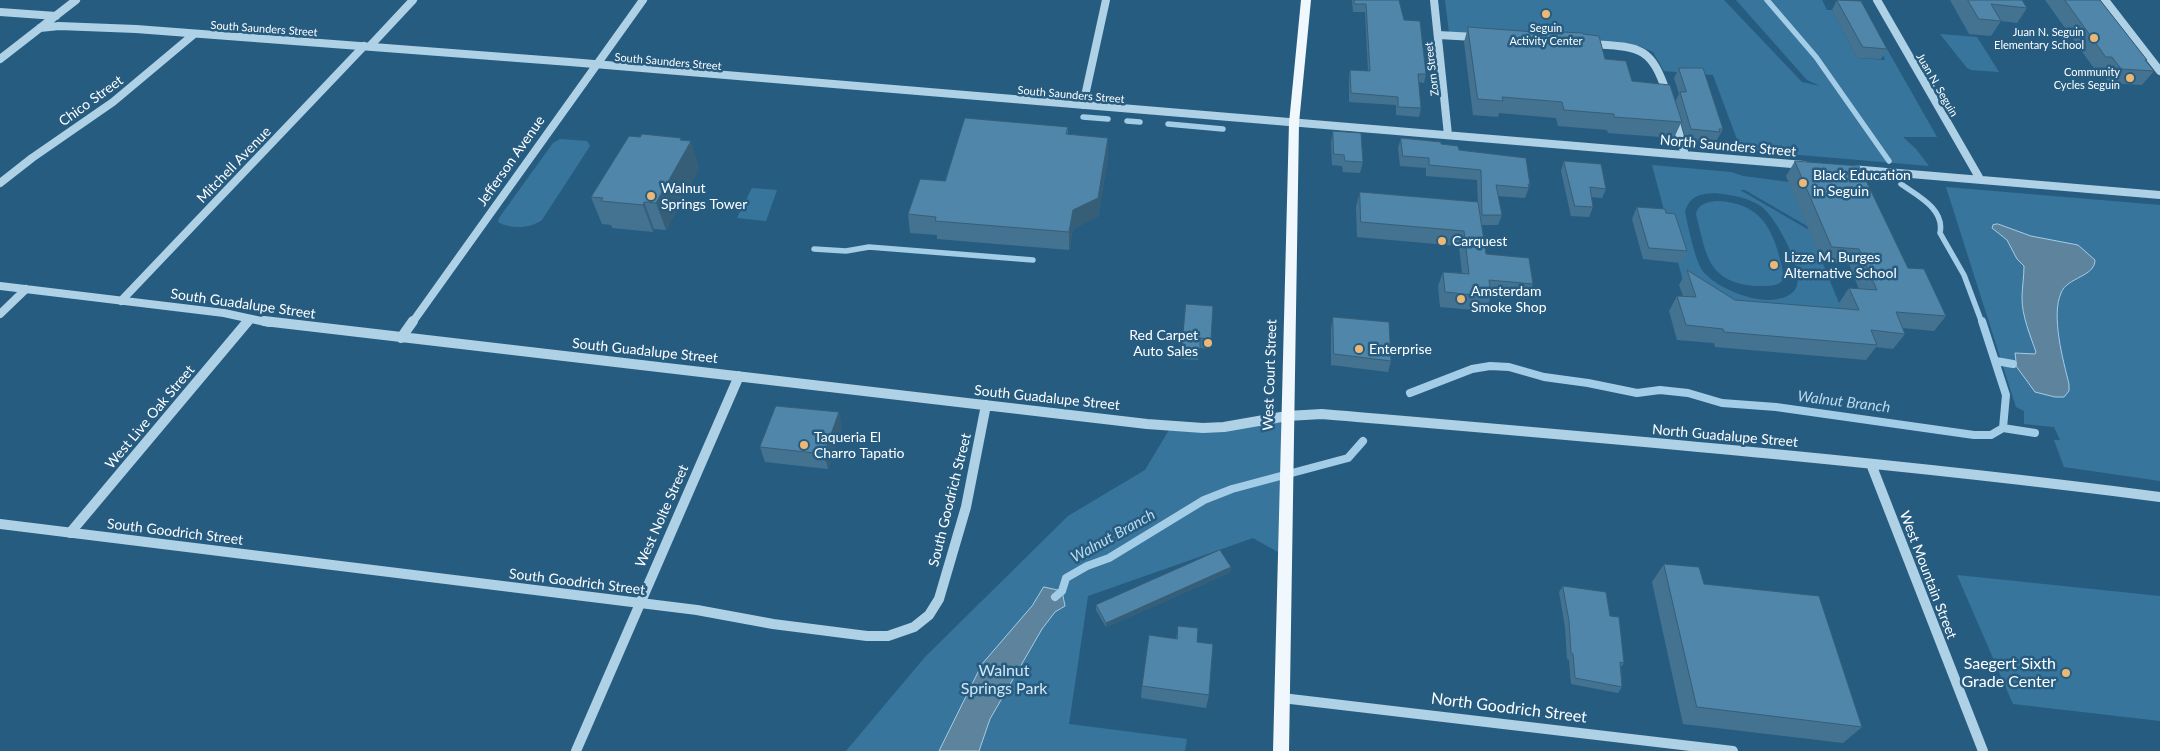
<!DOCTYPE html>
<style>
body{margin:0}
canvas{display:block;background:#275c81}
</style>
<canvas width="2160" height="751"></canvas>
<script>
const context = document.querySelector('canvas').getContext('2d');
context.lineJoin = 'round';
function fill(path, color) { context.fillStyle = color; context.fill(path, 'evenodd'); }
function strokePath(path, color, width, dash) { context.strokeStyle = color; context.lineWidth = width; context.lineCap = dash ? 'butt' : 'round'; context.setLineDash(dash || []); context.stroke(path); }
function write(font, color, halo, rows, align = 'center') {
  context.font = font + ' Lato,sans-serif'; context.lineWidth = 5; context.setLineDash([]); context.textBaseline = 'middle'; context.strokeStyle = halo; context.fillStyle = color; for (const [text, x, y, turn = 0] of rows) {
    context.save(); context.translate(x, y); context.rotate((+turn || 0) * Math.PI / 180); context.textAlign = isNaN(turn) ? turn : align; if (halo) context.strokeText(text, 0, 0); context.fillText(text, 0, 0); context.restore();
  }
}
fill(new Path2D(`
 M1445,0H1724L1802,82L1820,86L1807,80L1736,0H1822L1827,10H1832L1857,58L1885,60L1866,12L1937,137H1903L1916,149L1929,166L1741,150L1713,75L1664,71L1653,52L1639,46L1576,39L1449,33Z
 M1940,34L1977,37L1999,72L1971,70L1967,68Z
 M560,139L587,141L590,146L542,220C530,229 510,229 498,222L499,218L553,143Z
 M1652,165L1731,172L1743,176L1789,182L1807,226L1745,190H1740L1809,230L1848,325L1686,292ZM1715,193C1732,195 1748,197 1762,207C1776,217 1809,277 1794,291C1773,313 1716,290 1702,270C1695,260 1687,223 1685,211C1691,195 1700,194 1715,193Z
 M1946,187L2160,205V481L2064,467L2054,440H2060L2054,427L2024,424V411L2016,407Z
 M752,188L777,190L766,221L737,218Z
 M1717,201C1759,203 1772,226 1781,263C1782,269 1785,277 1781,282C1775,287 1762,286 1755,286C1707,282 1706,253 1696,214C1698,204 1707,202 1717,201Z
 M1287,416L1285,556L1253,538L1088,596L1069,724L1187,739L1185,751H846L925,657L1068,516L1145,470L1172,425L1203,428Z
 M1957,575L2160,596V721L2013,704Z`), '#38759c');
const water = new Path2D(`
 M1998,224L2031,236L2078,245L2095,260C2095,277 2067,277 2061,293C2051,316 2063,360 2069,384V391L2064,397H2055L2035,392L2016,366L2013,364L2016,361L2015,353L2035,354L2036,352C2030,335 2022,316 2022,298C2022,288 2024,277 2024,266L2017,259L2007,240L1992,228L1993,225Z
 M1044,587L1062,591L1065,606L1055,612L1042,629L990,719L979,751H939L982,664L1032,606Z`);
fill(water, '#5e849d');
strokePath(water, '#a3cde7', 1);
strokePath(new Path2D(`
 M1767,0L1816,57L1889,161
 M1083,117L1108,119
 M1127,121L1140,122
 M1168,124L1223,129
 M1901,184C1918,196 1945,209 1940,233L1964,275L1982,323
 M814,249L846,251L869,247L1033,260`), '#a3cde7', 5.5);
strokePath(new Path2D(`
 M1996,361L2013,364
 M1410,393L1472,369L1490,366L1509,367L1544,377L1588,383L1637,393L1660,390L1688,393L1722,403L1776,407L1974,435H1991L2003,428L2006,395L1982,321
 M2003,428L2035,433
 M1055,597L1062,591L1066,578L1087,566L1109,558L1204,500L1232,489L1348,458L1363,441`), '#a3cde7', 8);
strokePath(new Path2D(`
 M1434,0L1448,135
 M1877,0L1980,179
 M2105,0L2160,71
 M0,12L56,16
 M40,28L59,26L136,29L570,62L1804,165
 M1438,35L1475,37
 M1591,44C1639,47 1651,45 1667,94
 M370,46L413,0
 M0,59L76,0
 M1083,105L1106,0
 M1675,119L1685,155
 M1851,169L2160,195
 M0,183L32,158L113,102L193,35
 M0,286L224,313L270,323
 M121,301L364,46
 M0,314L26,289
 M247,323L250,319
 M412,323L643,0`), '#afd1e6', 8);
strokePath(new Path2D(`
 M264,321L1147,424L1203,428L1224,427L1287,416L1322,414C1602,438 1882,461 2160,497
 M401,338L413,321
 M1871,464L1983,751
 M0,524L697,610L773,624L867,636H888L914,627L929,615L939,599L966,507L986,405
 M70,533L248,321
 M1282,698L1733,751
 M576,751L739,376`), '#afd1e6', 10);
fill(new Path2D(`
 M1301,0H1311L1299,123L1289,751H1273L1289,123Z`), '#f0f7fd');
fill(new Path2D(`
 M1352,0H1399L1404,20L1426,74L1424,83L1419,82L1421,108L1419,117L1396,115V105L1349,102V78L1350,70L1368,71L1365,12H1353Z
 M1837,0L1887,49L1881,59L1857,58L1832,10Z
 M1950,0H2022L2027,8L2017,23L2001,21L1991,36L1969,34Z
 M2045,0H2100L2147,60L2146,61L2154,71L2142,85L2110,83L2101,71H2096Z
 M1468,27L1560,34L1561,32L1583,34L1605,59L1632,81L1675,102L1679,94L1674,78L1679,68L1723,129L1717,140H1716L1715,142L1686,140L1681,123L1674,138L1608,133L1607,130L1558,126L1556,118L1499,113L1498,117L1473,115L1464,42Z
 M1068,127V134L1108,156L1098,216L1073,229L1069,250L937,239V235L910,233L908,214L945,181Z
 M1333,131L1363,162L1360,173L1343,172L1342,166L1332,165L1331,142Z
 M640,137L681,138L682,140L699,168L666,230L654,229L653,232L612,228L611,225L602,224L591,197Z
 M1401,138L1441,144L1459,150L1530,185L1525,198L1498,196L1502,215L1498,225H1482L1486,254L1533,284L1527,299L1490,295L1491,297L1485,311L1440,307L1438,286L1443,272L1462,273L1459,246L1357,237L1356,207L1360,192L1478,202L1477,180L1426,176V168L1400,166L1398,148Z
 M1564,161L1606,189L1602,198L1591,197L1593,207L1589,217L1571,216L1561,171Z
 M1795,161L1908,268L1946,316L1934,331L1903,328L1905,334L1893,349L1876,347L1866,360L1715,347L1714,343L1677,340L1669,311L1677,296H1683L1679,285L1687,270L1735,300L1841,309L1839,303L1849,288L1859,289L1849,264L1822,262L1786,176Z
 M1637,207L1666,213L1687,251L1681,263L1643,259L1632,219Z
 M1186,304L1211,339L1210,349L1200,348L1198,360L1181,359Z
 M1333,317L1391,361L1388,372L1331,365V328Z
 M842,427L828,469L765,462L760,447Z
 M1664,564L1862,727L1843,743L1683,724L1652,582Z
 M1231,572L1106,627L1096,610V605Z
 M1563,586L1610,616L1624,663L1621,667L1622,687L1618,693L1571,684L1569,660L1567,659L1565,627L1559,592Z
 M1178,626L1197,642L1209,695L1206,708L1141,698L1142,686L1176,639Z`), '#447392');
fill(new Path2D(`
 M681,138L686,151L691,141L699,168L666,230L656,203Z
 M1108,138V156L1098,216L1073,229L1069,250V232L1073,210Z
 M644,202L654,229L653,232L643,205Z
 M839,412L842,427L828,469L824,454Z
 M1231,567V572L1106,627V623Z`), '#375e77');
const building = new Path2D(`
 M1354,0H1399L1404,20L1420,21L1426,74H1418L1421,108L1398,107V97L1351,93L1350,70L1370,71L1366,4H1355Z
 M1837,0L1861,1L1887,49L1863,47Z
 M1968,0H2022L2027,8L1991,4L2001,21L1979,19Z
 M2065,0H2100L2147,60H2145L2154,71L2121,69L2112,57H2106Z
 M1468,27L1562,34L1561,32L1583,33V34L1599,36L1605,59L1626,61L1632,81L1670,85L1682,122L1614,117V114L1564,110L1562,102L1502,97L1503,101L1478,99Z
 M1679,68H1703L1723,129H1719L1720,132L1691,129L1680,92H1686Z
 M965,118L1068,127L1066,134L1108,138L1098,198L1073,210L1069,232L935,221L936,217L908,214L920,179L945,181Z
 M1333,131L1361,133L1363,162L1345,161L1344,155L1334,154Z
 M642,134L681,138L680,140L691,141L656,203L644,202L643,205L601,201L603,198L591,197L629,136L640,137Z
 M1401,138L1441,142V144L1458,146L1459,150L1526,158L1530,185L1528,184L1529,188L1496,185L1502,215H1482L1481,170L1429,165V158L1403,156Z
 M1564,161L1601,164L1606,189L1590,187L1593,207L1575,206Z
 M1795,161L1859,166L1908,268L1924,269L1946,316L1896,312L1905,334L1871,330L1877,345L1724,332L1723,329L1686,325L1677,296L1696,297L1687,270L1735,300L1859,310L1849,288L1877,290L1859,249L1832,247Z
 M1360,192L1478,202L1486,254L1529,258L1533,284L1489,280L1491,297L1445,292L1443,272L1469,274L1464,231L1361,222Z
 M1637,207L1665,209L1666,213L1675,214L1687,251L1649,248Z
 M1186,304L1213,306L1211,339L1200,338V350L1182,348Z
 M1333,317L1389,322L1391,361L1334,354Z
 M776,406L839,412L824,454L760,447Z
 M1220,550L1231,567L1106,623L1096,605Z
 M1664,564L1699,567L1704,584L1819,596L1862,727L1697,707Z
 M1563,586L1606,592L1610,616L1619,617L1624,663L1620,662L1622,687L1575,678L1573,654L1571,653L1569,621Z
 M1178,626L1198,628L1197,642L1213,644L1209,695L1142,686L1149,635L1177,639Z`);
fill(building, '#4f86aa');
strokePath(building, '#375e77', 1);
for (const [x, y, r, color] of [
 [1546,14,5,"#eeb874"],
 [2094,38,5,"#eeb874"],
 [2130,78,5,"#eeb874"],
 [1803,183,5,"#eeb874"],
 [651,196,5,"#eeb874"],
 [1442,241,5,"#eeb874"],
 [1774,265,5,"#eeb874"],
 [1461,299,5,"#eeb874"],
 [1208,343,5,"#eeb874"],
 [1359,349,5,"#eeb874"],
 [804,445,5,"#eeb874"],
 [2066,673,5,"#eeb874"]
]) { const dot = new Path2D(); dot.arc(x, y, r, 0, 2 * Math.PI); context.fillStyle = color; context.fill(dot); strokePath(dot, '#275c81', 2); }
write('11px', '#fff', '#275c81', [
 ["Seguin",1546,28,"center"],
 ["Activity Center",1546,41,"center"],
 ["Juan N. Seguin",2084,32],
 ["Elementary School",2084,45],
 ["Community",2120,72],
 ["Cycles Seguin",2120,85]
], 'right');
write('11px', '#fff', '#275c81', [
 ["South Saunders Street",264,29,4],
 ["South Saunders Street",668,62,5],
 ["Zorn Street",1432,69,-97],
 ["Juan N. Seguin",1937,85,60],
 ["South Saunders Street",1071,95,5]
]);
write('14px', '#fff', '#275c81', [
 ["Chico Street",91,101,-36],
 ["North Saunders Street",1728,146,5],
 ["Jefferson Avenue",511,161,-55],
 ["Mitchell Avenue",234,165,-46],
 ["South Guadalupe Street",243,304,8],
 ["South Guadalupe Street",645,351,6],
 ["West Court Street",1270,375,-88],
 ["South Guadalupe Street",1047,398,6],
 ["West Live Oak Street",150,417,-50],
 ["North Guadalupe Street",1725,436,5],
 ["South Goodrich Street",950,500,-76],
 ["West Nolte Street",662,516,-66],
 ["South Goodrich Street",175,532,7],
 ["West Mountain Street",1928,575,69],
 ["South Goodrich Street",577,582,7]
]);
write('14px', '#fff', '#275c81', [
 ["Black Education",1813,175],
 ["in Seguin",1813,191],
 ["Walnut",661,188],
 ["Springs Tower",661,204],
 ["Carquest",1452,241],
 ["Lizze M. Burges",1784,257],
 ["Alternative School",1784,273],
 ["Amsterdam",1471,291],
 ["Smoke Shop",1471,307],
 ["Red Carpet",1198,335,"right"],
 ["Auto Sales",1198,351,"right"],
 ["Enterprise",1369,349],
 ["Taqueria El",814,437],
 ["Charro Tapatio",814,453]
], 'left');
write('italic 15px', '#badaee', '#275c81', [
 ["Walnut Branch",1844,402,7],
 ["Walnut Branch",1113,536,-29]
]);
write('16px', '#fff', '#275c81', [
 ["Saegert Sixth",2056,664],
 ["Grade Center",2056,682]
], 'right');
write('16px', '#d2e7f5', '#275c81', [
 ["Walnut",1004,671],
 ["Springs Park",1004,689]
]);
write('16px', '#fff', '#275c81', [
 ["North Goodrich Street",1509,708,7]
]);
</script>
